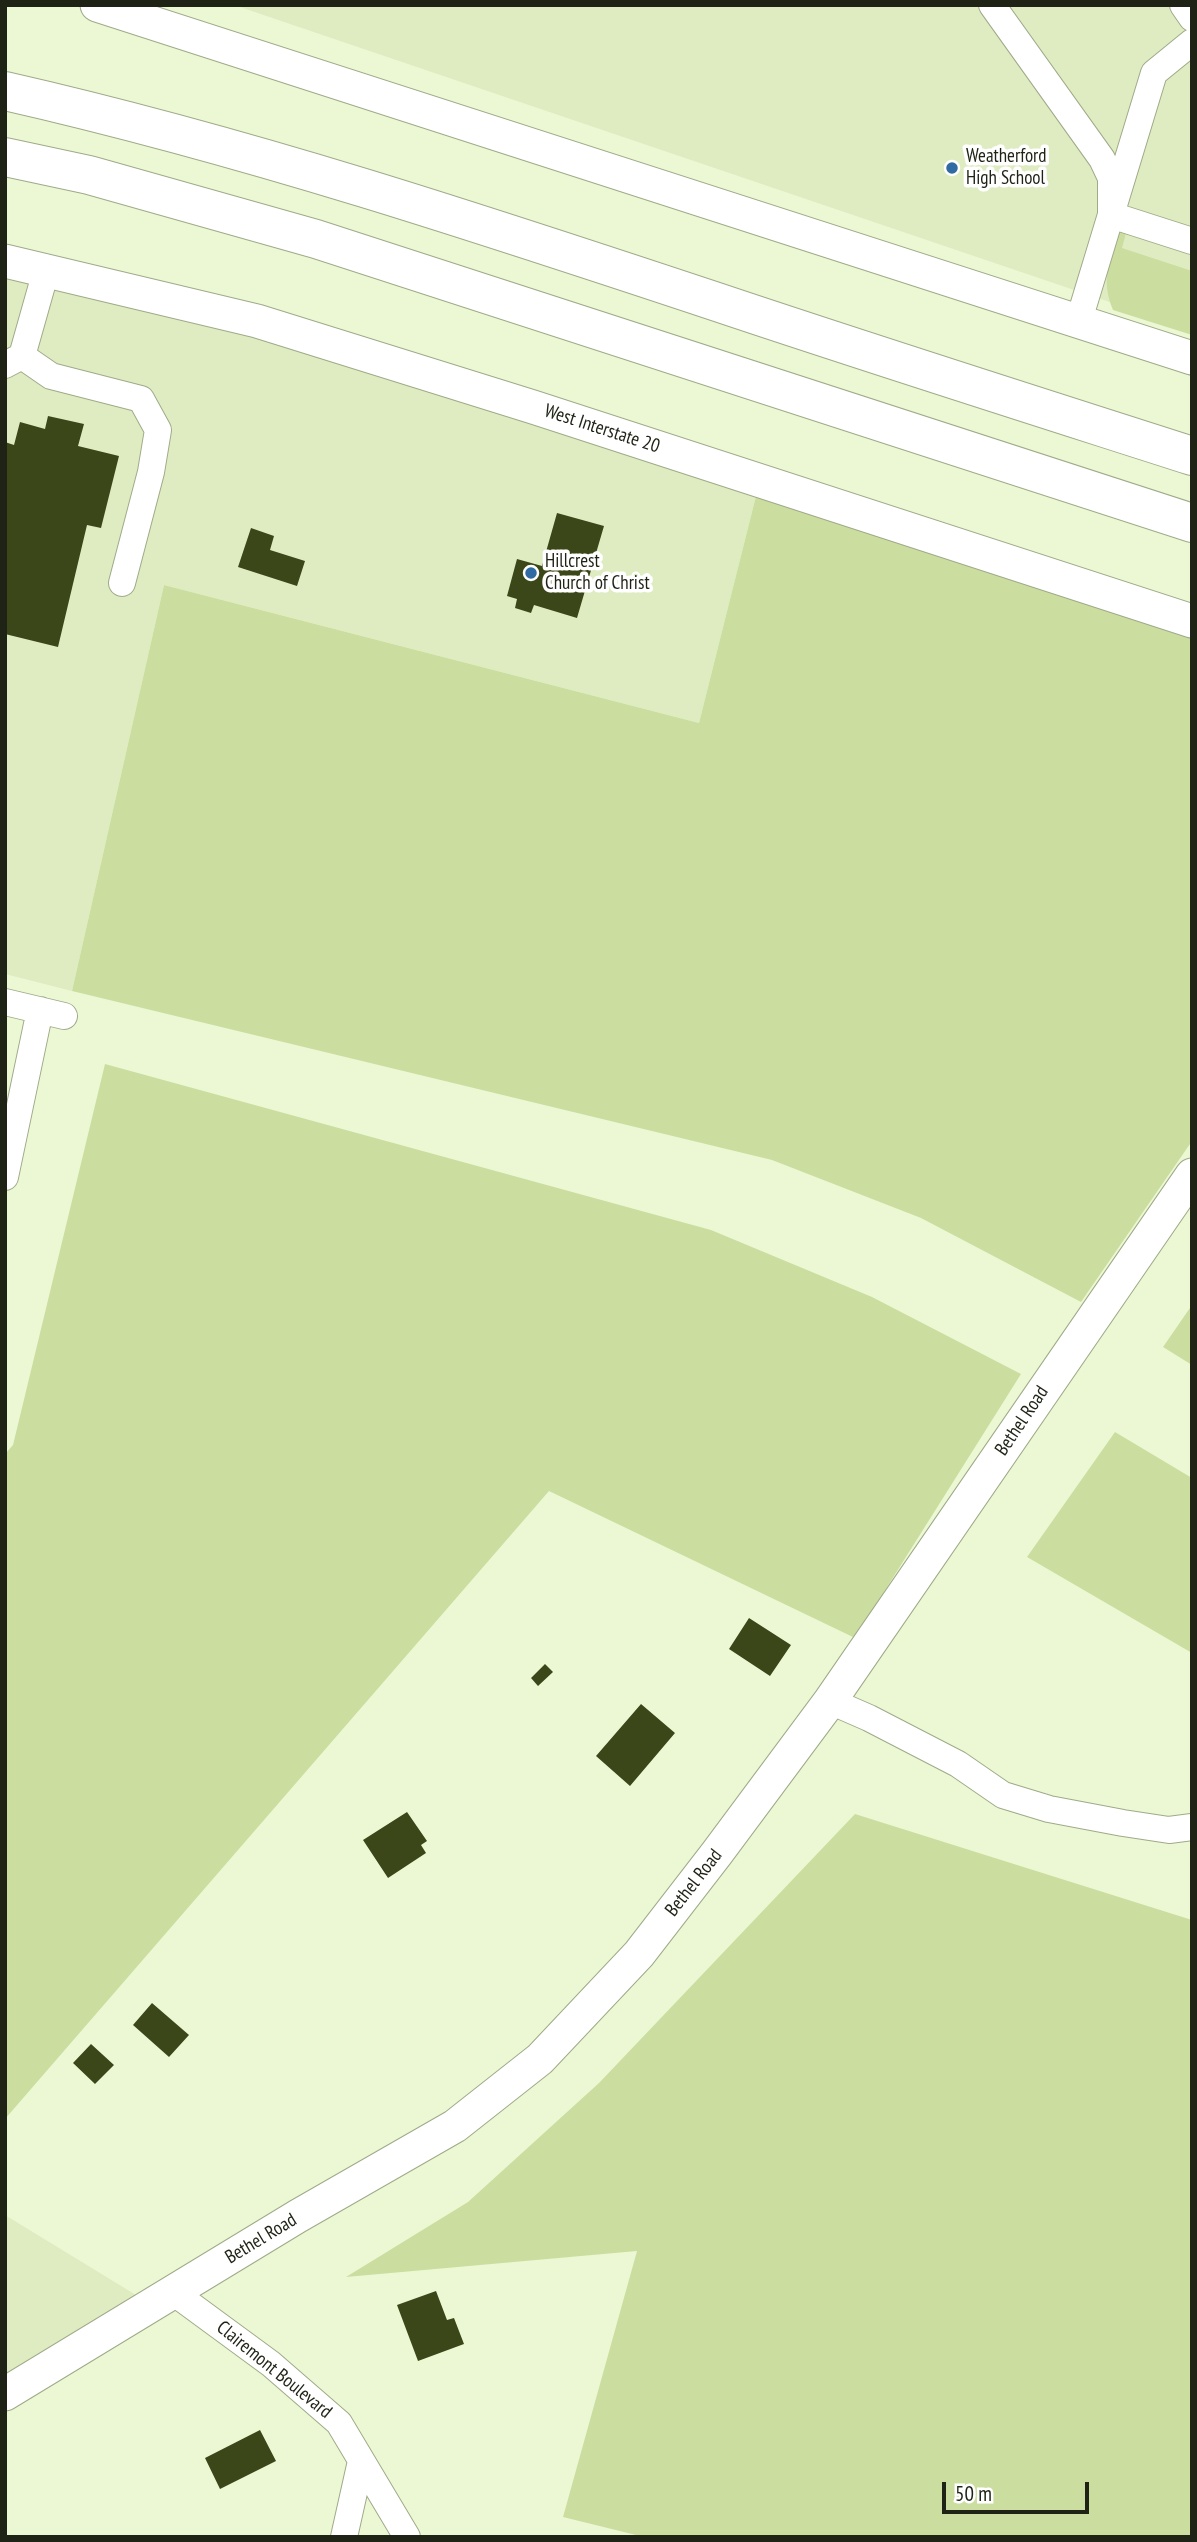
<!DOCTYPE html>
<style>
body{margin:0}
#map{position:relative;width:1197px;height:2542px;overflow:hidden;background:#ecf8d4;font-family:"PT Sans Narrow",sans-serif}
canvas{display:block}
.frame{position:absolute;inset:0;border:7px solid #1f2316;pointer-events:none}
.scale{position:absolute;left:942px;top:2482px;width:147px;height:32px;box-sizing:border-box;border:4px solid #1f2316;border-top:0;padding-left:9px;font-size:21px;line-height:24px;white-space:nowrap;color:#1f2316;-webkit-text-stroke:5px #fff;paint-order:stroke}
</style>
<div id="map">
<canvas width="1197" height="2542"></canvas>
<div class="frame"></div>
<div class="scale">50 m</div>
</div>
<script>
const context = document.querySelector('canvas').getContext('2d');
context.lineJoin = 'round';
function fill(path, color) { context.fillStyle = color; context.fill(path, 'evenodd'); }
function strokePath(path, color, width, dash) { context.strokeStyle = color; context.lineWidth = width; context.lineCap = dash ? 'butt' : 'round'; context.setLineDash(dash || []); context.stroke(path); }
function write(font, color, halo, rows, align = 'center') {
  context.font = font + ' "PT Sans Narrow",sans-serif'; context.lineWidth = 7; context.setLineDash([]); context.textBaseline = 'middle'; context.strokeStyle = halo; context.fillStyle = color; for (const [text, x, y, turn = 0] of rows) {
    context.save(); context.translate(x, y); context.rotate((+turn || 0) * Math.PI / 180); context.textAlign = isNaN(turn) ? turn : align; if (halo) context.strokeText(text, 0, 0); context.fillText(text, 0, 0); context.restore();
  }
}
fill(new Path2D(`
 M234,5H1192V330Z
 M5,268L223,324L756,496L699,723L164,585L72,991L5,974Z
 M5,2215L136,2295L5,2374Z`), '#dfecc1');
fill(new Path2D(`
 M1119,229L1126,233L1122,248L1192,271V335L1113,310C1100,278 1110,261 1119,229Z
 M756,496L1192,637V1141L1081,1302L921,1218L772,1160L72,991L164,585L699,723Z
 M105,1064L711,1230L872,1297L1021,1374L855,1638L549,1491L5,2119V1454L13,1445Z
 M1192,1305V1365L1163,1347Z
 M1115,1432L1192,1478V1653L1027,1557Z
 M855,1814L1192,1920V2537H644L563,2517L637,2251L346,2277L468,2202L599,2083Z`), '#cbdea0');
fill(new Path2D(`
 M48,416L84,424L78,446L119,456L101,528L87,525L58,647L5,634V442L14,445L20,422L45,429Z
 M557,513L604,526L577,618L534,605L531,613L515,608L517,599L507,596L517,559L542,566Z
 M251,528L274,536L270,550L305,561L297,586L238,567Z
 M749,1618L791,1645L770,1676L729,1649Z
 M545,1664L553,1672L538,1686L531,1678Z
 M641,1704L675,1733L630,1786L596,1756Z
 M407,1812L427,1841L421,1845L426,1853L388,1878L363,1840Z
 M152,2003L189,2035L169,2057L133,2025Z
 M91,2044L114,2065L95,2084L73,2063Z
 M436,2291L447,2320L454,2318L464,2344L418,2361L397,2305Z
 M260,2430L276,2461L220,2489L205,2458Z`), '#3b4718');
const minor = new Path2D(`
 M992,5L1102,159L1111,178V215L1192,241
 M1183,5L1192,18
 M1079,320L1154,73L1192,42
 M22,356L51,376L141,399L158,430L151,472L122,583
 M5,365L22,356L46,271
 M5,1002L64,1016
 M5,1177L40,1010
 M830,1701L869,1718L958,1764L1003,1795L1049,1809L1123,1823L1169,1830L1192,1827
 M173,2292L271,2364L339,2423L407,2537
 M344,2537L361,2461`);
const major = new Path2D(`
 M97,5L1192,358
 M5,261L257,321L533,407L1192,621
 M5,2394L298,2216L455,2126L540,2059L639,1954L717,1853L830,1701L1192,1175`);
const highway = new Path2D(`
 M5,91C247,146 482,224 717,302C875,355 1033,405 1192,456
 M5,157L89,175L316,239L1192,523`);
strokePath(minor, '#9faa89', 28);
strokePath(major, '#9faa89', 35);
strokePath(highway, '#9faa89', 40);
strokePath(minor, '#fff', 26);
strokePath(major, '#fff', 33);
strokePath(highway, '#fff', 38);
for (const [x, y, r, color] of [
 [952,168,7,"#2f6ba2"],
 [531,573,7,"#2f6ba2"]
]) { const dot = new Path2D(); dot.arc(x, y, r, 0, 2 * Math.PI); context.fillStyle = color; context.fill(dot); strokePath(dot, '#fff', 2.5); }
write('19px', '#1f2316', '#fff', [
 ["Weatherford",966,157],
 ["High School",966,179],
 ["Hillcrest",545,562],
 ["Church of Christ",545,584]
], 'left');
write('19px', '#1f2316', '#fff', [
 ["West Interstate 20",602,429,18],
 ["Bethel Road",1022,1421,-56],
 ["Bethel Road",694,1883,-52],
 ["Bethel Road",261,2239,-31],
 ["Clairemont Boulevard",274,2370,39]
]);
</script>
